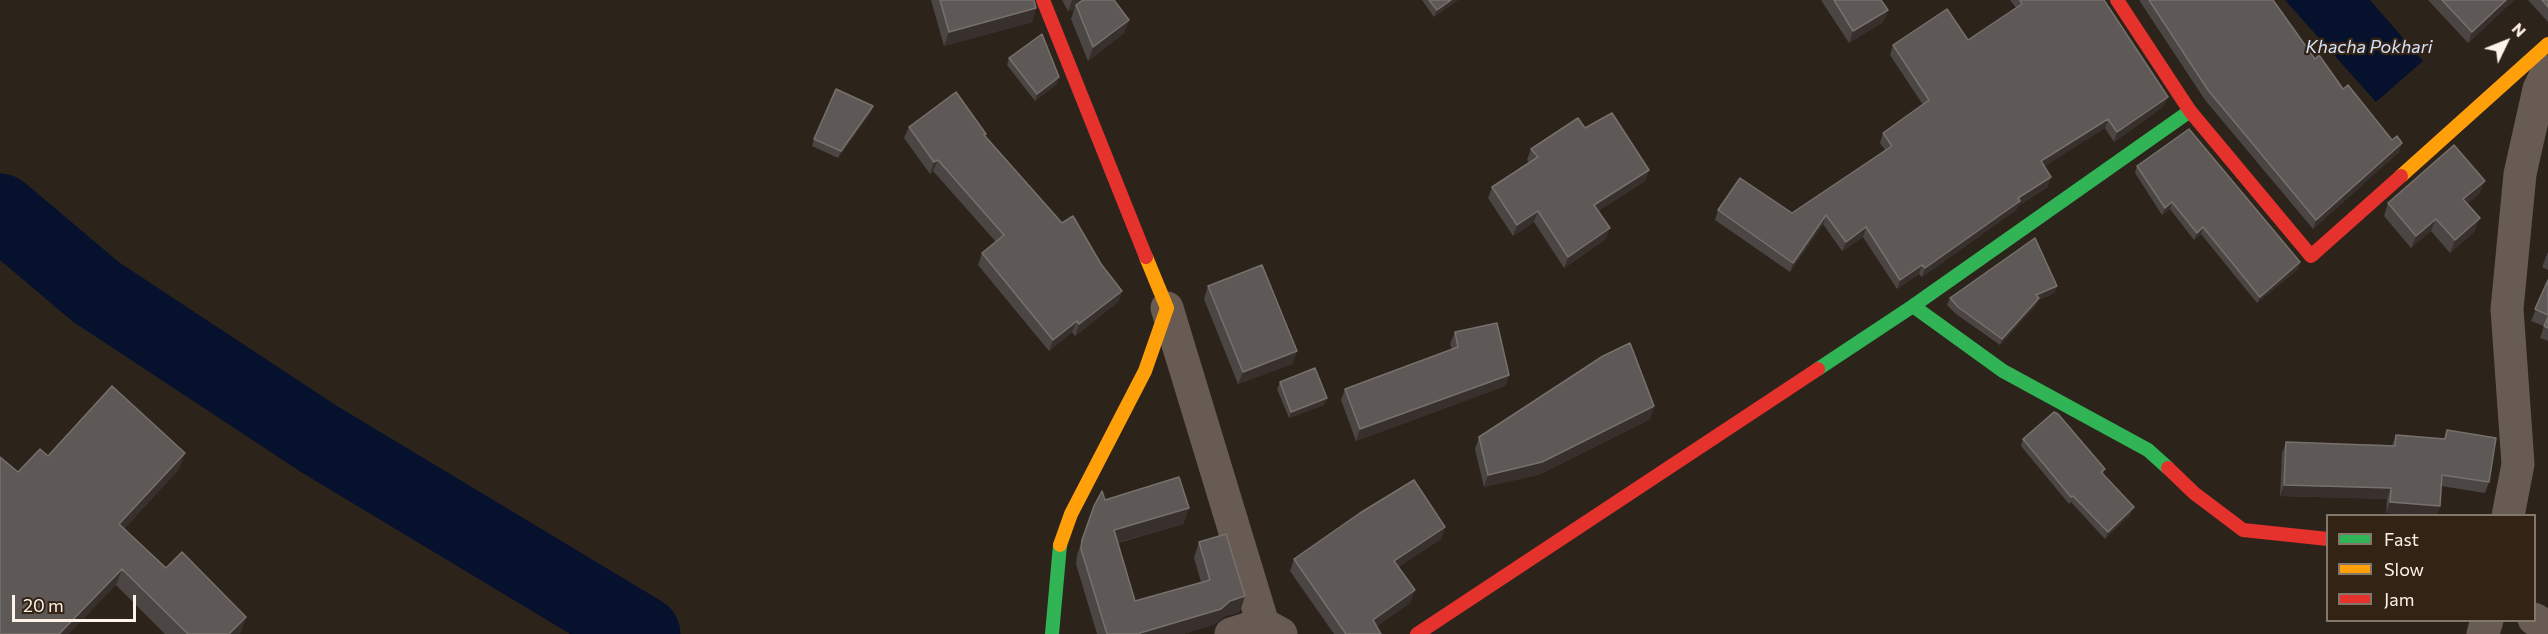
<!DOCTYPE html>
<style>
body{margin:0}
#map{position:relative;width:2548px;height:634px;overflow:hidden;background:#2c231b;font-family:Commissioner,sans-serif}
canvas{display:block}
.legend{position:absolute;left:2326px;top:514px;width:210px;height:108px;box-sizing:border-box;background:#322315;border:2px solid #83766a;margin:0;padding:8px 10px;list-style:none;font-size:18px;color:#fdf3e9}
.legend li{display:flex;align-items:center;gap:12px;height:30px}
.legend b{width:30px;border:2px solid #83766a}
.north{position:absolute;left:2476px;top:12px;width:60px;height:60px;-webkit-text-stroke:4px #322315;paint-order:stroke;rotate:47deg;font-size:16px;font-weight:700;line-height:24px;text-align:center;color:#fdf3e9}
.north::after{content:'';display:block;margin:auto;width:21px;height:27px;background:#fdf3e9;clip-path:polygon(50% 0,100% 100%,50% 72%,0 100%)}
.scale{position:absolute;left:12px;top:595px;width:124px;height:27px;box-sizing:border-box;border:3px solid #fdf3e9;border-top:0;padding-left:8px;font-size:18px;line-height:21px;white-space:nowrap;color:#fdf3e9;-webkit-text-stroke:4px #322315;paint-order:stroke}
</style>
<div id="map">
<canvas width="2548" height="634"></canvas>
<ul class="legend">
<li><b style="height:8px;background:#30b455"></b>Fast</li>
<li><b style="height:8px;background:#ff9f0a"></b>Slow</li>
<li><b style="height:8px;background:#e5322d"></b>Jam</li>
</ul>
<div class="north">N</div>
<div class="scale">20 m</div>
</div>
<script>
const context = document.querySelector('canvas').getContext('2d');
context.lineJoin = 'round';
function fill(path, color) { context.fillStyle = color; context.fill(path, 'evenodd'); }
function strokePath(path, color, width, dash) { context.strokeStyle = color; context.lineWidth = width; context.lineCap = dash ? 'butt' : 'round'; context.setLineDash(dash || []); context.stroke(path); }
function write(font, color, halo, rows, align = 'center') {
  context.font = font + ' Commissioner,sans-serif'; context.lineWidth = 4.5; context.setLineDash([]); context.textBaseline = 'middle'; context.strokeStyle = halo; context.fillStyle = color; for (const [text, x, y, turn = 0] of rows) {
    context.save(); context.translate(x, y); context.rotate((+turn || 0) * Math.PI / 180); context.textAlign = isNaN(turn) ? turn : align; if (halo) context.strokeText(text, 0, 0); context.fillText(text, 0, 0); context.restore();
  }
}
fill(new Path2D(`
 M2285,0H2370L2423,61L2376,102Z`), '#06112e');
strokePath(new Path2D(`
 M0,211L96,292L319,439L643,634`), '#06112e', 75);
strokePath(new Path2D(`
 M1167,308L1263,624
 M2508,516L2518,464L2507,309L2520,174L2539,89L2548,71
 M2534,619L2548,627
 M1231,634L1263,624L1281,634
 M2483,634L2487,620`), '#685b54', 33);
strokePath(new Path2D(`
 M1913,306L2003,371L2148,450L2168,468
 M1818,369L1913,306L2190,111
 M1052,634L1060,545`), '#30b455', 14);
strokePath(new Path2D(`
 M2401,176L2548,44
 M1060,545L1071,514L1145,371L1167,308L1146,257`), '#ff9f0a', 14);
strokePath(new Path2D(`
 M1043,0L1146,257
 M2117,0L2190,111L2311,256L2401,176
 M2168,468L2194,493L2243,530L2328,539
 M1417,634L1818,369`), '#e5322d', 14);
fill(new Path2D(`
 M931,0H1034L1036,8L1032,22L944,46Z
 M1062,0H1114L1129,20L1124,33L1088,61L1071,19L1074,10L1068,11Z
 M1422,0H1458L1434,17Z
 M1821,0H1881L1888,10L1883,22L1849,43Z
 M2010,0H2104L2164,106L2114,142L2105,128L2044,166L2048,187L2018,206L2016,210L1922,277L1919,274L1897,289L1863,237L1842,251L1823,224L1790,272L1715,220L1718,210L1792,213L1885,150L1880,143L1883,133L1923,105L1890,55L1893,45L1968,40L2016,8Z
 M2139,0H2273L2315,59L2343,89L2399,152L2313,229L2205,100Z
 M2428,0H2514L2468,43Z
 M2528,0H2548V22Z
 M1009,58L1057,84L1035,101L1007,65Z
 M873,106L871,112L838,158L812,146L814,139Z
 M909,127L985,136L1062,223L1101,264L1122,291L1118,302L1075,336L1072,332L1049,351L978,265L982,253L996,242L933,171L930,174L904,138Z
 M1585,128L1649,170L1645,181L1598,211L1606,239L1564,268L1534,222L1513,236L1488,198L1492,187L1529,162L1527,160L1531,149Z
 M2137,166L2300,262L2298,269L2257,303L2201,234L2194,240L2170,209L2162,215L2135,173Z
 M2480,193L2467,204L2475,231L2450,253L2431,231L2411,248L2384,216L2388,203Z
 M2548,252V270L2542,267Z
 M2548,280V341L2540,338L2544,326L2531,321Z
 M1208,286L1297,351L1292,364L1238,384L1204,299Z
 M2055,293L2038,300L2036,305L2000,345L1956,314L1947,305L1950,298Z
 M1455,332L1509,375L1505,386L1356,441L1341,400L1345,389L1452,349L1450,344Z
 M1280,382L1327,398L1324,405L1289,418L1277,389Z
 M1654,406L1650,419L1538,475L1484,487L1475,449L1479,437Z
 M2447,430L2489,482L2485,493L2441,486L2440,506L2436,516L2386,513L2387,499L2280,496L2282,453L2286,442L2392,445L2396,435L2444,439Z
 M2023,439L2105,469L2103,474L2131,514L2105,539L2071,502L2069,504L2021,446Z
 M185,453L178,470L124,529L166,568L246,617L240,634H165L116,585L18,472L48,456Z
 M1105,500L1189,508L1183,524L1118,543L1135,601L1201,582L1194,558L1199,542L1240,612L1225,616L1215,624L1183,634H1097L1076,564L1077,555L1094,506Z
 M1445,527L1441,539L1398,567L1411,602L1377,626L1381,634H1334L1290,571L1294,559Z`), '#4b4644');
fill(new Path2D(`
 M1072,0H1091L1076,5L1074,10L1068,11Z
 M1451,0H1458L1434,17L1437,10Z
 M2506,0H2514L2468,43L2472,32Z
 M1036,8L1032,22L944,46L949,32Z
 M1888,10L1883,22L1849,43L1853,31Z
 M1129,20L1124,33L1088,61L1093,47Z
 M1059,77L1057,84L1035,101L1037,94Z
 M2168,97L2164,106L2114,142L2117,132Z
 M873,106L871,112L838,158L841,151Z
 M2108,119L2105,128L2038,171L2041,161Z
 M2402,143L2399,152L2313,229L2316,220Z
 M938,160L933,171L930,174L934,162Z
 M1649,170L1645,181L1590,216L1594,205Z
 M2051,177L2048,187L2018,206L2016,210L1922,277L1925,268L2018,198Z
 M2485,181L2480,193L2458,212L2463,199Z
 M2172,202L2170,209L2162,215L2165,208Z
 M1538,211L1534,222L1513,236L1517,225Z
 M1826,215L1823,224L1790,272L1793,263Z
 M2480,218L2475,231L2450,253L2455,240Z
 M2436,219L2431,231L2411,248L2416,236Z
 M1866,227L1863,237L1842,251L1846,242Z
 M2203,227L2201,234L2194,240L2197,233Z
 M1610,228L1606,239L1564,268L1568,257Z
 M2300,262L2298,269L2257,303L2260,297Z
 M1922,265L1919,274L1897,289L1900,280Z
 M2057,286L2055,293L2038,300L2036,305L2000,345L2002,339L2036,295Z
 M1122,291L1118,302L1075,336L1079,324Z
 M1077,321L1072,332L1049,351L1053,340Z
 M1297,351L1292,364L1238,384L1243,372Z
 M1509,375L1505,386L1356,441L1360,429Z
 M1327,398L1324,405L1289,418L1291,412Z
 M1654,406L1650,419L1538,475L1484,487L1488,475Z
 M185,453L178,470L113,541L119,524Z
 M2284,485L2391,488L2387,499L2280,496Z
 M2390,502L2440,506L2436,516L2386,513Z
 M2134,507L2131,514L2105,539L2108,532Z
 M1189,508L1183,524L1108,545L1114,530Z
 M1445,527L1441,539L1390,573L1394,561Z
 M122,569L116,585L69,634H59Z
 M1415,590L1411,602L1369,631L1373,620Z
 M1245,596L1240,612L1225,616L1215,624L1183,634H1140V633Z
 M246,617L240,634H229Z`), '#37302c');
const building = new Path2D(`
 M940,0H1034L1036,8L949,32Z
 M1083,0H1114L1129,20L1093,47L1076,5Z
 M1429,0H1451L1437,10Z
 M1834,0H1881L1888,10L1853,31Z
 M2020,0H2104L2168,97L2117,132L2108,119L2041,161L2051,177L2018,198L2020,201L1925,268L1922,265L1900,280L1866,227L1846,242L1826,215L1793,263L1718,210L1740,178L1792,213L1892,146L1883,133L1929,100L1893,45L1947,9L1968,40L2022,4Z
 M2149,0H2273L2315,59L2319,55L2343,89L2348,85L2392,140L2397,136L2402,143L2316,220L2208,90Z
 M2442,0H2506L2472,32Z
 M2542,0H2548V7Z
 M1042,34L1059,77L1037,94L1009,58Z
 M836,89L873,106L841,151L814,139Z
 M956,92L986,134L984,135L1062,223L1073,216L1101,264L1122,291L1079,324L1077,321L1053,340L982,253L1004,235L938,160L934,162L909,127Z
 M1612,113L1649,170L1594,205L1610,228L1568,257L1538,211L1517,225L1492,187L1538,157L1531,149L1578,118L1585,128Z
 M2189,129L2300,262L2260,297L2203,227L2197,233L2172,202L2165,208L2137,166Z
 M2454,145L2485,181L2463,199L2480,218L2455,240L2436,219L2416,236L2388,203Z
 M2035,238L2057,286L2036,295L2039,298L2002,339L1958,307L1950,298Z
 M1262,265L1297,351L1243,372L1208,286Z
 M2548,280V315L2535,309Z
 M2548,317V328L2544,326Z
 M1497,323L1509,375L1360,429L1345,389L1458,347L1455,332Z
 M1630,343L1654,406L1542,462L1488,475L1479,437L1603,356Z
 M1315,368L1327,398L1291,412L1280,382Z
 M112,386L185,453L119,524L166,568L182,552L246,617L229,634H188L122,569L59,634H0V457L18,472L40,449L48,456Z
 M2054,412L2058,414L2105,469L2101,472L2134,507L2108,532L2073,496L2071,497L2023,439Z
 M2447,430L2496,438L2489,482L2442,475L2440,506L2390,502L2391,488L2284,485L2286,442L2395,446L2396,435L2445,439Z
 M1179,477L1189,508L1114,530L1135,601L1210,580L1199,542L1226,534L1245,596L1230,601L1221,609L1140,633V634H1107L1081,549L1082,540L1094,506L1102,491L1105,500Z
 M1414,480L1445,527L1394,561L1415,590L1373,620L1381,634H1346L1294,559L1360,513Z`);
fill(building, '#5e5956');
strokePath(building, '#77716d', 1.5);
write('italic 18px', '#d3e2fd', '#322315', [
 ["Khacha Pokhari",2369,47]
]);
</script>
